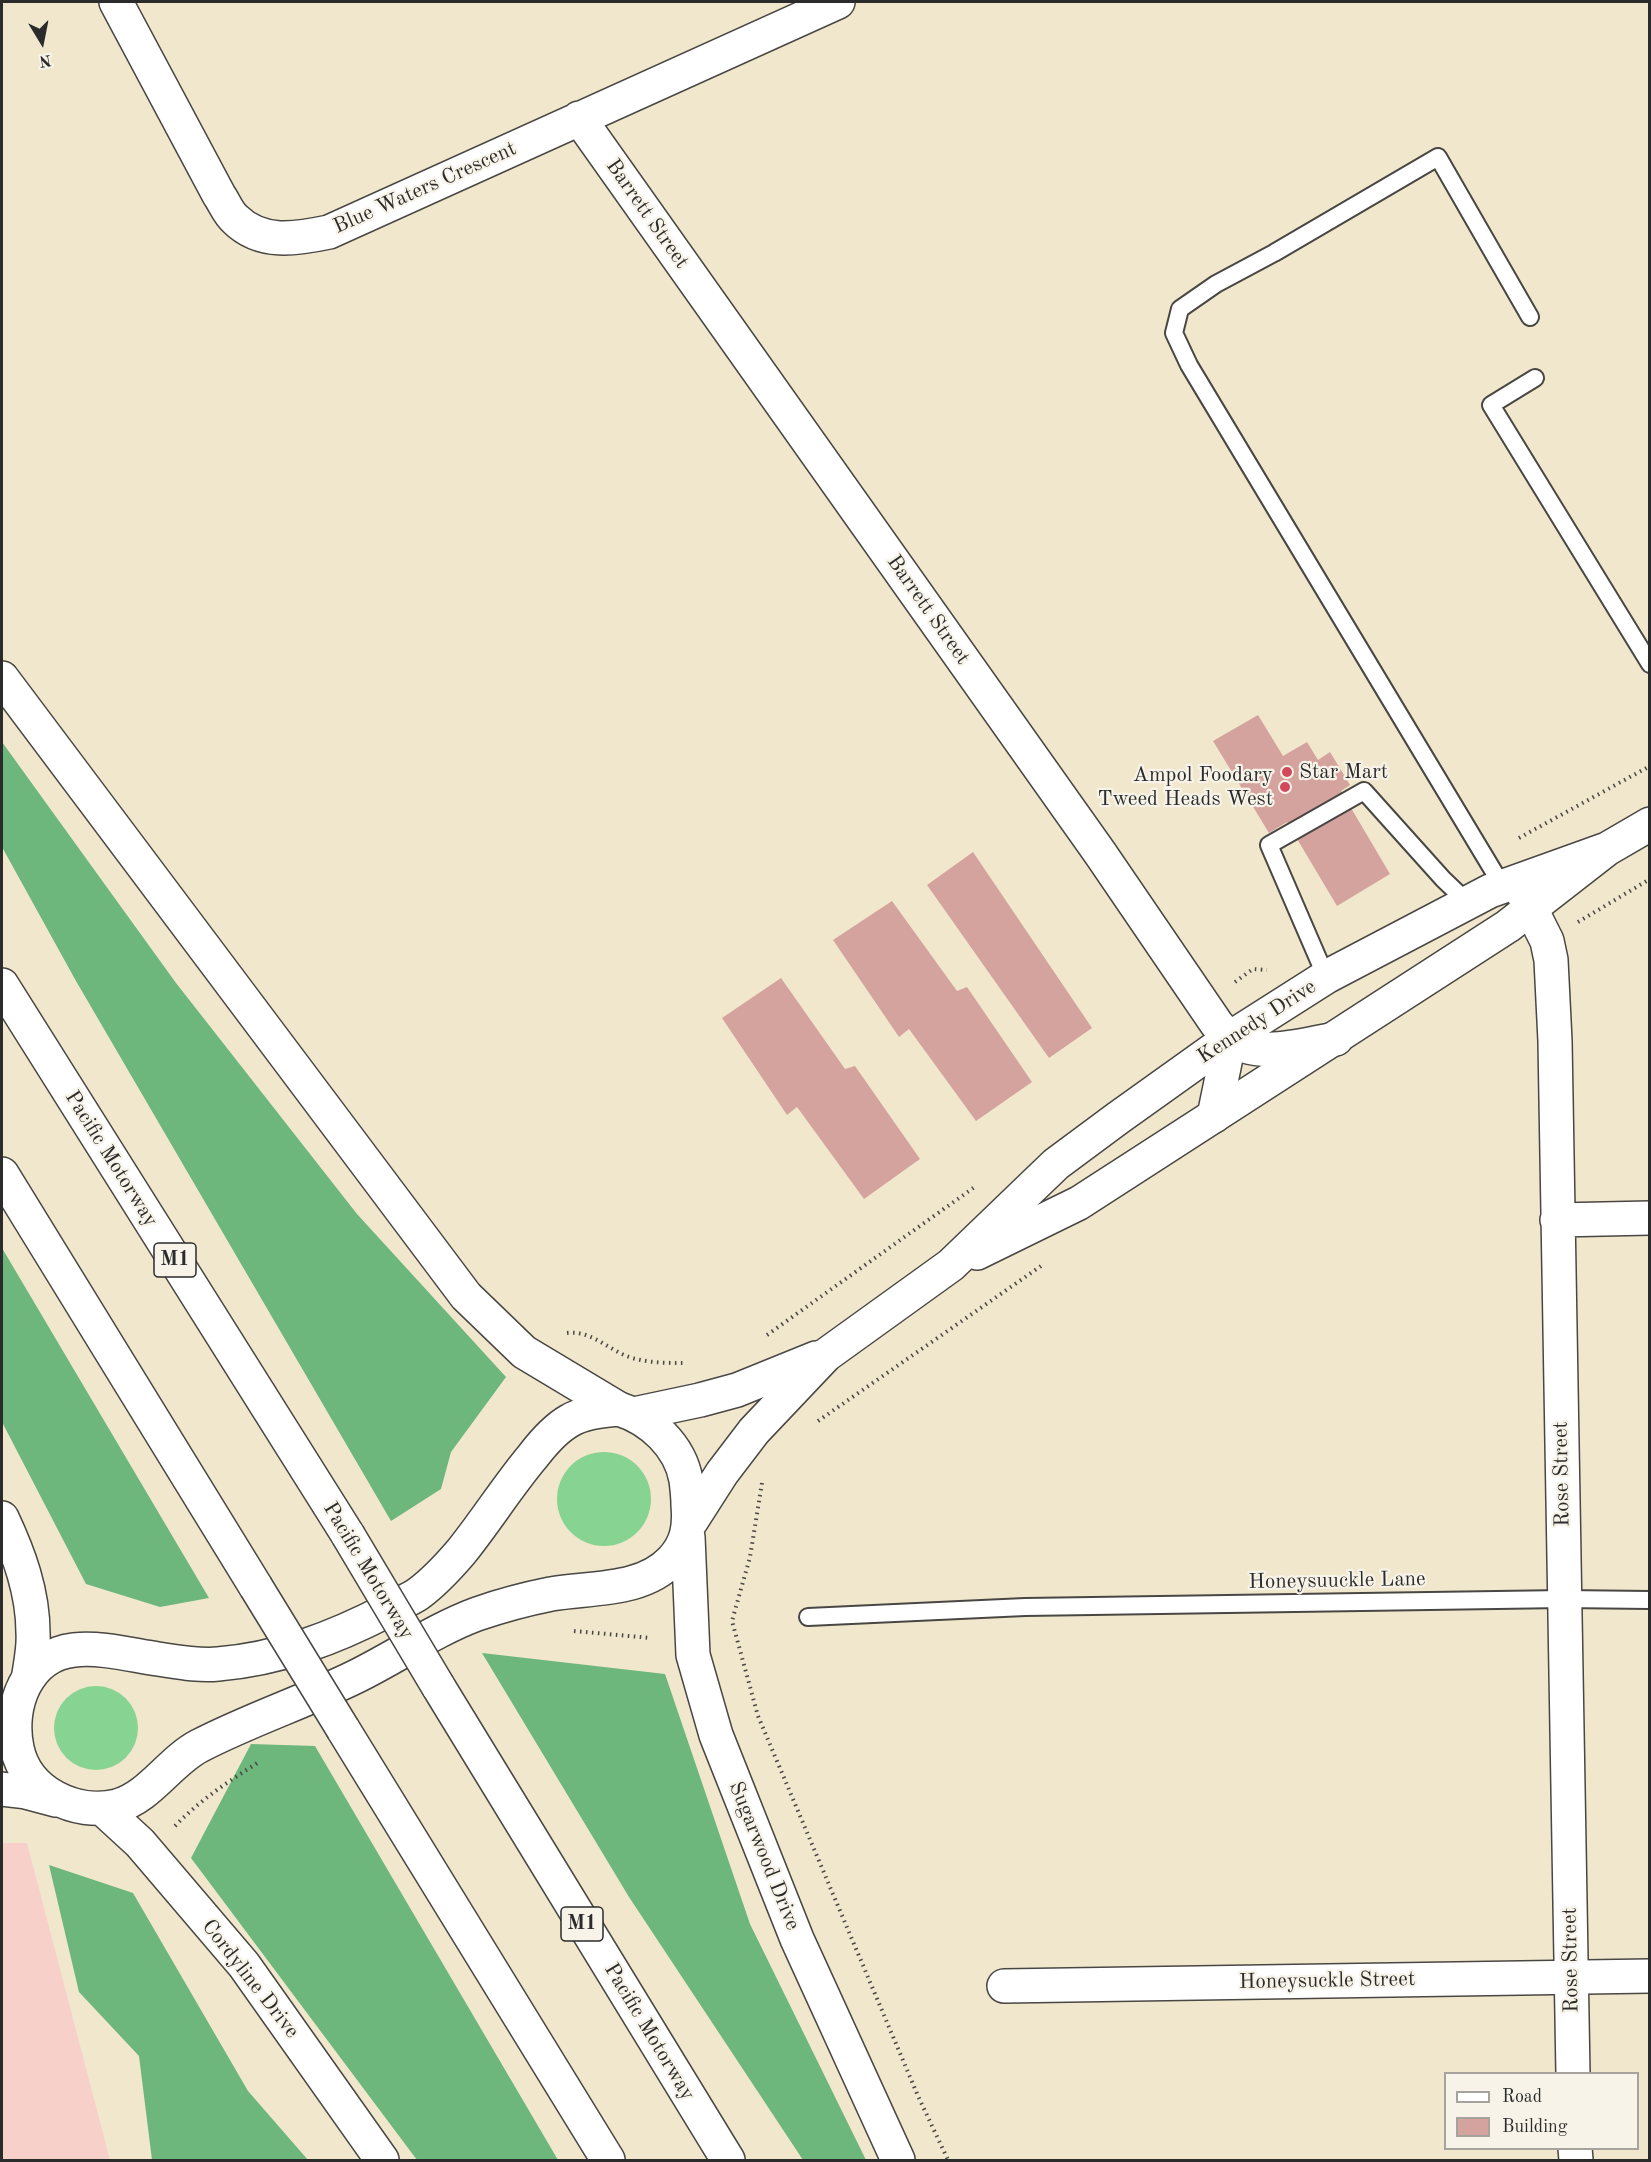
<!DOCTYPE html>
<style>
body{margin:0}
#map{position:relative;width:1651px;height:2162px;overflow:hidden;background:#f0e7cd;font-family:"Old Standard TT",serif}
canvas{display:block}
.frame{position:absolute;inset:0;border:3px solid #2b2b2b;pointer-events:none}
.legend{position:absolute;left:1444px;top:2072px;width:195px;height:78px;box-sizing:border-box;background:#f7f3e8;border:2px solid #a5a39c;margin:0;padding:8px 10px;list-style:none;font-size:18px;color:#2b2b2b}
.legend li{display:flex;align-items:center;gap:12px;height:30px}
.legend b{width:30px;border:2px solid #a5a39c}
.north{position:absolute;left:12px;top:12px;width:60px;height:60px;-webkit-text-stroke:4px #f7f3e8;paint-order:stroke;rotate:170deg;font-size:16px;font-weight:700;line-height:24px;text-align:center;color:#2b2b2b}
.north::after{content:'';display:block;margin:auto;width:21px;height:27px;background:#2b2b2b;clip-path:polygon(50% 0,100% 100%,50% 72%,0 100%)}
</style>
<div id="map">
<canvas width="1651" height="2162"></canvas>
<div class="frame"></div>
<ul class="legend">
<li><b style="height:8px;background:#fff"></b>Road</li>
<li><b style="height:16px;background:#d5a39e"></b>Building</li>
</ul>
<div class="north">N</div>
</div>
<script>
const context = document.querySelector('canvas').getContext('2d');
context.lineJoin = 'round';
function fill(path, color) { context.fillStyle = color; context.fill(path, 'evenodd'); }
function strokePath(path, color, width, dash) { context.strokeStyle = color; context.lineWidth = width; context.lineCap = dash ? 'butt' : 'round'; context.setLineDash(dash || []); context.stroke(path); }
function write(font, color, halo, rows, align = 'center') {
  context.font = font + ' "Old Standard TT",serif'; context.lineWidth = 4.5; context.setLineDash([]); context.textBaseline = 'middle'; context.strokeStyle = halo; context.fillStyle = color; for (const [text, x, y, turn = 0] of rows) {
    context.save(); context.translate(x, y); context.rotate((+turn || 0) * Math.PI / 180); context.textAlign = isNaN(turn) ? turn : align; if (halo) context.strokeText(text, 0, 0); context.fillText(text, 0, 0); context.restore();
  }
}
fill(new Path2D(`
 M2,1843H27L110,2160H2Z`), '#f7d0ca');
fill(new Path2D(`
 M557 1499a47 47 0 1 1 94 0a47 47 0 1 1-94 0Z
 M54 1728a42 42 0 1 1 84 0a42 42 0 1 1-84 0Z`), '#87d492');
fill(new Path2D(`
 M2,742L176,983L357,1214L506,1377L451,1452L441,1489L391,1521L76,981L2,847Z
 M2,1248L209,1598L160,1607L86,1584L2,1422Z
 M482,1653L665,1674L750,1924L866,2160H803L629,1897Z
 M251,1744L315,1746L558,2160H417L191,1858Z
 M49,1865L133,1893L248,2091L308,2160H152L139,2056L79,1992Z`), '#6db67c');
fill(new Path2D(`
 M1258,715L1283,756L1307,742L1318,760L1330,752L1350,785L1341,791L1390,874L1337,906L1287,822L1269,833L1213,741Z
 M973,852L1092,1028L1049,1058L927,885Z
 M892,901L957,991L967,987L1032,1082L976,1121L909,1029L899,1037L833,940Z
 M781,978L845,1069L855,1066L920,1159L864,1199L797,1107L787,1115L722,1018Z`), '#d5a39e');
const service = new Path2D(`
 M1535,378L1491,405L1650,664
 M1503,887L1189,365L1174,333L1180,309L1216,284L1274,253L1438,157L1530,317
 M1326,977L1269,845L1364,791L1443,879L1468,903
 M808,1617L1025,1607L1564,1599L1650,1600`);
const minor = new Path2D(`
 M116,2L219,195C224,202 228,213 235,219C261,245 296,239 329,232L838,2
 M579,118L1100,853L1216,1023C1220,1028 1224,1034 1229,1038C1257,1060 1304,1044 1336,1039
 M1518,883L1547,941L1551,960L1555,1041L1573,2074
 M1214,1116L1230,1038
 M1557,1220L1650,1218
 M1004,1986L1650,1976
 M1575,2148L1576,2160`);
const tertiary = new Path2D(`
 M977,1253L1079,1203L1508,926L1607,849L1650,824
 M619,1409C651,1419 680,1446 686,1480C687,1488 688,1497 688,1505C690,1527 687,1544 672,1560C642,1592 591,1587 551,1594C526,1599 500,1606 477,1614C434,1630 396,1657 355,1677C304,1702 249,1720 199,1746C169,1762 150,1797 117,1806C75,1816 26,1792 17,1748C8,1706 27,1655 74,1650C101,1647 131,1655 158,1659C178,1662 199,1666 218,1664C279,1659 334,1638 388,1610C398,1604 409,1600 418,1594C433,1583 449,1566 461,1552C486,1521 507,1487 533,1456C543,1443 555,1429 569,1421C584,1412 602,1411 619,1409Z
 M634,1414L700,1400L737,1390L816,1358
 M690,1523L722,1473L754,1431L826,1355L951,1265L1056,1164L1118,1118L1230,1038L1326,977L1490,891L1607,849
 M688,1537L693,1655L716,1735L797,1939L898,2160
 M2,1789L26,1792L56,1800
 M103,1809L140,1843L244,1965L382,2160`);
const motorway = new Path2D(`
 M2,678L466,1296L524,1352L619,1409
 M2,985L348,1535
 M2,1174L256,1587
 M2,1518C19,1554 33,1592 33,1633C34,1646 31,1661 29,1674
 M438,1686L728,2160
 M343,1729L608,2160`);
strokePath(service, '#494743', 20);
strokePath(minor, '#494743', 36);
strokePath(tertiary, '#494743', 36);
strokePath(motorway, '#494743', 36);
strokePath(new Path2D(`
 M1519,838L1650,766
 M1578,922L1650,879
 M1235,982L1253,969L1267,970
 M567,1333C592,1330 609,1351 632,1358C650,1363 667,1363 684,1363
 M767,1335L976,1186
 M818,1421L1041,1266
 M762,1483L750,1557L732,1621L758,1716L918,2096L948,2160
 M574,1631L651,1638
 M175,1826C200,1800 229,1781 259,1762`), '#494743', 4, [1.5, 4.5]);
strokePath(service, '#fff', 16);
strokePath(minor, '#fff', 33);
strokePath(tertiary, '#fff', 33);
strokePath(motorway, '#fff', 33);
const motorwayBridge = new Path2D(`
 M348,1535L438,1686
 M256,1587L343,1729`);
strokePath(motorwayBridge, '#494743', 36, []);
strokePath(motorwayBridge, '#fff', 33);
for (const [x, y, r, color] of [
 [1287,772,6,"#d1495b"],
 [1285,787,6,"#d1495b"]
]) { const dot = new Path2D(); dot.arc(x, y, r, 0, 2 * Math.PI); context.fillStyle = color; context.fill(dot); strokePath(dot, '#f7f3e8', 2); }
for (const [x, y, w] of [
 [175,1260,42],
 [582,1924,42]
]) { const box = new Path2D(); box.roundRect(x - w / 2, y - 17, w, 34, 4.5); context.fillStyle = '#f7f3e8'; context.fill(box); strokePath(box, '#2b2b2b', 1.5); }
write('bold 20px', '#2b2b2b', null, [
 ["M1",175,1260],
 ["M1",582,1924]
]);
write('21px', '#2b2b2b', '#f7f3e8', [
 ["Blue Waters Crescent",425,188,-24],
 ["Barrett Street",647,214,55],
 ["Barrett Street",928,610,55],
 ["Kennedy Drive",1257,1022,-33],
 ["Pacific Motorway",111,1159,58],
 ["Rose Street",1562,1474,-91],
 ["Pacific Motorway",368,1571,59],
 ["Honeysuuckle Lane",1337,1581,-1],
 ["Sugarwood Drive",764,1856,68],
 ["Rose Street",1571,1960,-91],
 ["Cordyline Drive",250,1979,52],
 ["Honeysuckle Street",1327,1981,-1],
 ["Pacific Motorway",649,2032,59]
]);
write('21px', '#2b2b2b', '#f7f3e8', [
 ["Star Mart",1299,772],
 ["Ampol Foodary",1273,775,"right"],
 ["Tweed Heads West",1273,799,"right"]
], 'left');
</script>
